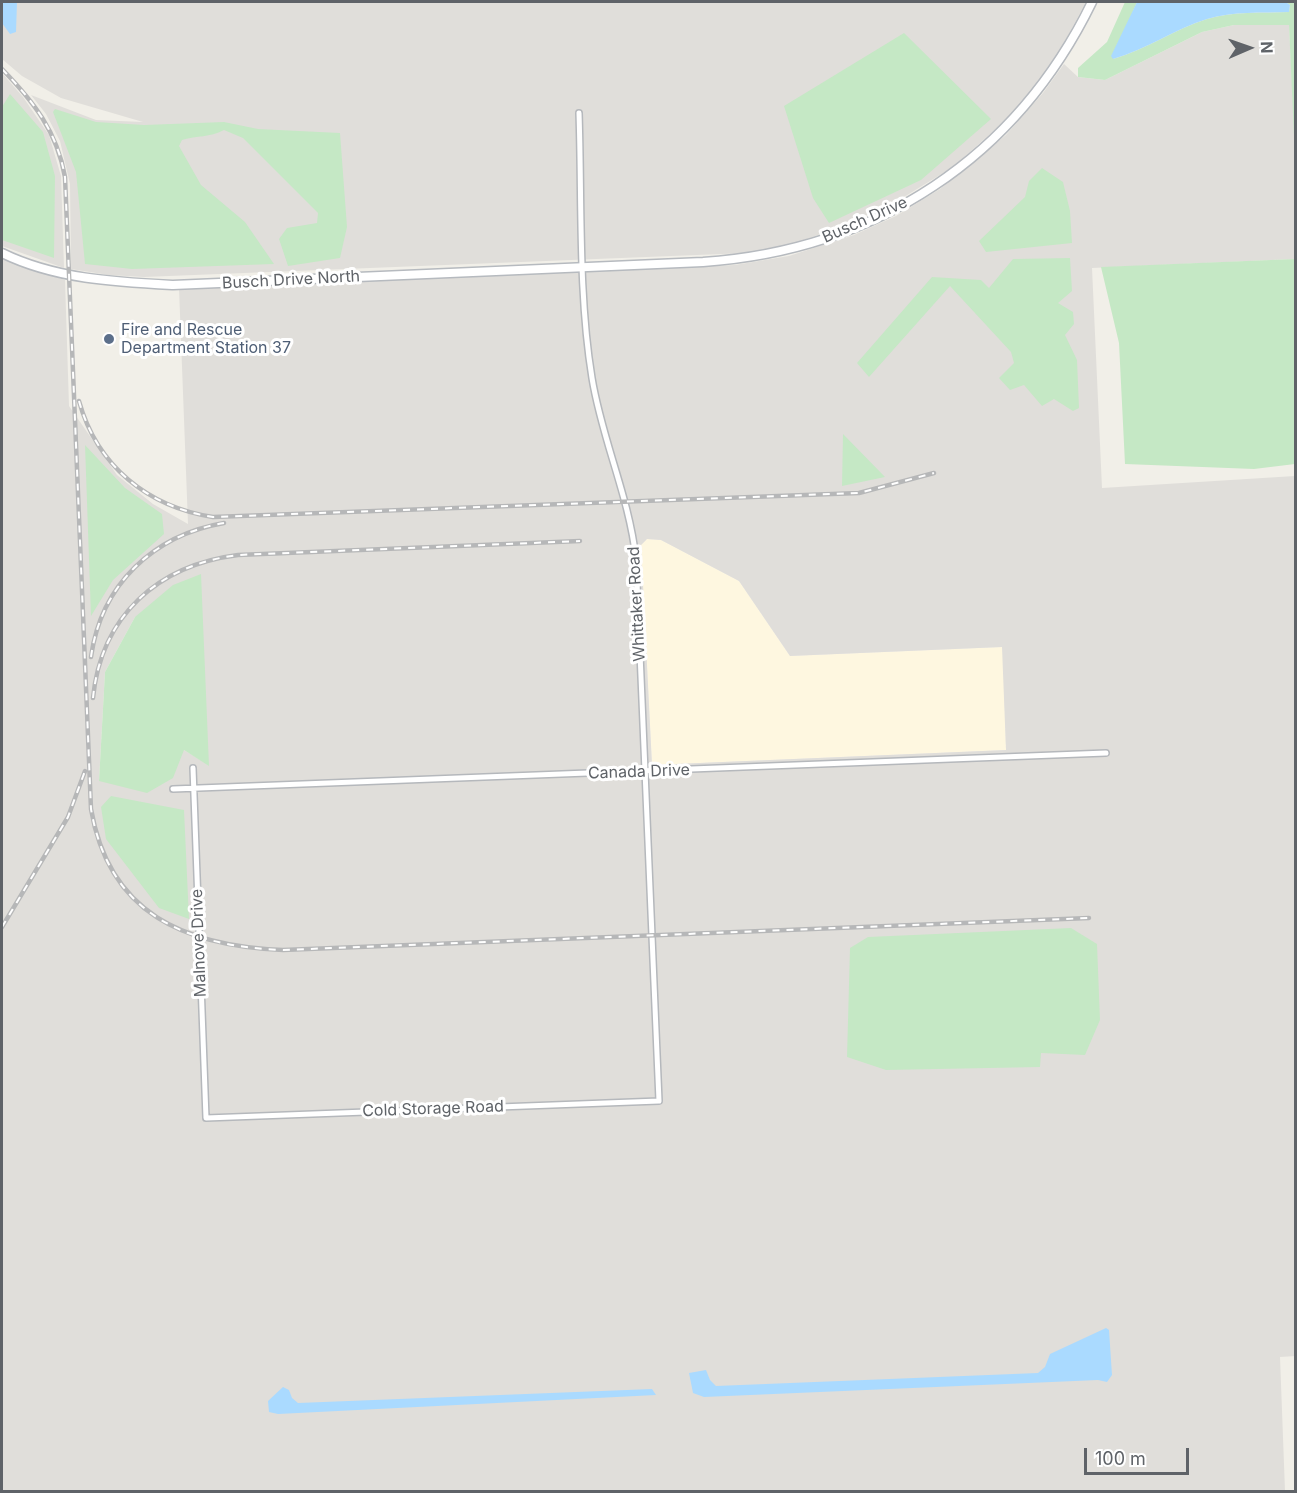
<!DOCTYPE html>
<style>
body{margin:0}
#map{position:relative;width:1297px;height:1493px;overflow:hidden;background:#f1efe8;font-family:Inter,sans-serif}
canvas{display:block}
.frame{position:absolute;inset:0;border:3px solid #5f6368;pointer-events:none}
.north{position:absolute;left:1219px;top:18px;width:60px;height:60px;-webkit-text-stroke:4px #fff;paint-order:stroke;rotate:88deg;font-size:16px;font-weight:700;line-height:24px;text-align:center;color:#5f6368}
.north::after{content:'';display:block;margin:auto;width:21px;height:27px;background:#5f6368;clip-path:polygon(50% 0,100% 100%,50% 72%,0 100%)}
.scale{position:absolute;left:1084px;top:1448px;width:105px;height:27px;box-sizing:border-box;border:3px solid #5f6368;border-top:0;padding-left:8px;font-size:18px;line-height:21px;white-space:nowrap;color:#5f6368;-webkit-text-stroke:4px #fff;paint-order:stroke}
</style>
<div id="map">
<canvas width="1297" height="1493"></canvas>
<div class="frame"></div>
<div class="north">N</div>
<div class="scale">100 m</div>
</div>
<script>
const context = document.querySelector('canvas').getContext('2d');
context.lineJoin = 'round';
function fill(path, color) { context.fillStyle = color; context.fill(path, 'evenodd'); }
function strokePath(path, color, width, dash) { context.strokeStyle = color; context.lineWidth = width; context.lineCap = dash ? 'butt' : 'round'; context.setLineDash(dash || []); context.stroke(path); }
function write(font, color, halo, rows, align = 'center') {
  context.font = font + ' Inter,sans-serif'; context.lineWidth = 6; context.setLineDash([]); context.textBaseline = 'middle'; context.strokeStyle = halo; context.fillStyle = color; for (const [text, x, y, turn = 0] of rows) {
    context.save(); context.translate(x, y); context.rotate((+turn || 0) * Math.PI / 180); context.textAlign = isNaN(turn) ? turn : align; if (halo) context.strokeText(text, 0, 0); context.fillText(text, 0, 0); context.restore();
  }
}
fill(new Path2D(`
 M647,539L661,540L739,581L790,656L1003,647L1006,750L652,765L641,545Z`), '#fef7e0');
fill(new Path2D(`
 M2,2H1086L1062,47L1038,82L1008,118L953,167L899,200L848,224L793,244L747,253L144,277L109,275L71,269L70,184L60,141L46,114L31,95L96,120L143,122L61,98L22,76L2,59Z
 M1234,25H1289L1296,159L1295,259L1092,268L1102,488L1295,476L1296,1356L1280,1357L1285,1491H2V258L65,280L69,406L117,475L153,504L188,524L179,288L735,265L789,256L854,235L896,216L940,189L1006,135L1043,93L1064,64L1078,77L1105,80L1202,32ZM647,539L661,540L739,581L790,656L1002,647L1006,750L652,765L641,545ZM135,617L209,765L184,750L99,781L105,672Z
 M2,73L23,97L49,135L61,176L64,268L2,246Z`), '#e0deda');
fill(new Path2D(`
 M1125,2H1137L1113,59C1146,50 1174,29 1207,19C1233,11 1262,13 1289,12L1290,5L1286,2H1295V159L1289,25H1234L1202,32L1105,80L1078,77V68L1107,42Z
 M904,33L991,119L921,180L829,223L813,198L784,106Z
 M10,94L43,132L55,176L54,258L2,240V107Z
 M55,109L96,122L144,125L224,122L258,129L340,133L347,227L340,258L288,266L279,239L287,228L317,223L318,213L243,138L224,130C209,138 198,135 182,140L179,146L201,185L245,222L274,264L132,269L85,264L76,172L53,112Z
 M1042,168L1063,182L1070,211L1072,243L986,252L979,241L1025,197L1029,181Z
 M1070,258L1072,291L1058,303L1073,312L1074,324L1065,335L1077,360L1079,408L1073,411L1054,399L1042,406L1024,385L1010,390L999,378L1014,363L1011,352L950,286L869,377L857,363L932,277L981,280L989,288L1013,259Z
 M1295,259V464L1254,469L1125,464L1119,343L1101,267Z
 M843,434L885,477L842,486Z
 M85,445L125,488L162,514L164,534L113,580L91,616Z
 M201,574L209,766L184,750L173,778L147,793L99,781L105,672L135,617L173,585Z
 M111,796L184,810L189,919L159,908L106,839L101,807Z
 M1071,928L1097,944L1100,1020L1085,1055L1041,1053L1040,1067L886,1070L847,1057L850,948L868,937Z`), '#c5e8c5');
fill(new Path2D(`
 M2,2H17L16,32L10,34L2,23Z
 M1137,2H1286L1290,5L1289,12C1262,13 1233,11 1207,19C1174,29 1146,50 1113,59L1111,56Z
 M1106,1328L1109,1330L1112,1375L1107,1382L1098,1380L704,1397L693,1393L689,1373L706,1370L710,1380L716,1386L1038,1373L1045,1367L1050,1354Z
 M283,1387L289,1390L292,1398L298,1403L652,1389L656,1395L278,1414L269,1412L268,1401Z`), '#aadaff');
const street = new Path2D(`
 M193,768L206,1118L659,1101L636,559C629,496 602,440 592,378C578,293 582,199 579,113
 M173,789L1106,753`);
const secondary = new Path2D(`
 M2,253C55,279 115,282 173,285L703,262C876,250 1016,158 1092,2`);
strokePath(street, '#b5b8bc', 8);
strokePath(secondary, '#b6babf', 11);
strokePath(street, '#fff', 5);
strokePath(secondary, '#fff', 8);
const rail = new Path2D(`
 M2,69C33,101 57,131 65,177L91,809C109,914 185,946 283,950L1089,918
 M79,401C97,466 148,507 213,517L859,493L934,473
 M91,657C101,584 154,535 224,523
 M93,698C101,616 158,565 238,555L580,541
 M2,927L68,817L85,771`);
strokePath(rail, '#b6b7b8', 4.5);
strokePath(rail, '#fff', 2, [7]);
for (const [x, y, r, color] of [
 [109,339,6,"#5c6f8a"]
]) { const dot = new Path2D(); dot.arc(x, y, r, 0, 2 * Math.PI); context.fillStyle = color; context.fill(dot); strokePath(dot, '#fff', 2); }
write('16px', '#5f6368', '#fff', [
 ["Busch Drive",865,220,-24],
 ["Busch Drive North",291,280,-3],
 ["Whittaker Road",637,604,-93],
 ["Canada Drive",639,772,-2],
 ["Malnove Drive",199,943,-92],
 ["Cold Storage Road",433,1109,-2]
]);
write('16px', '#4e5e75', '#fff', [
 ["Fire and Rescue",121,330],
 ["Department Station 37",121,348]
], 'left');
</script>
